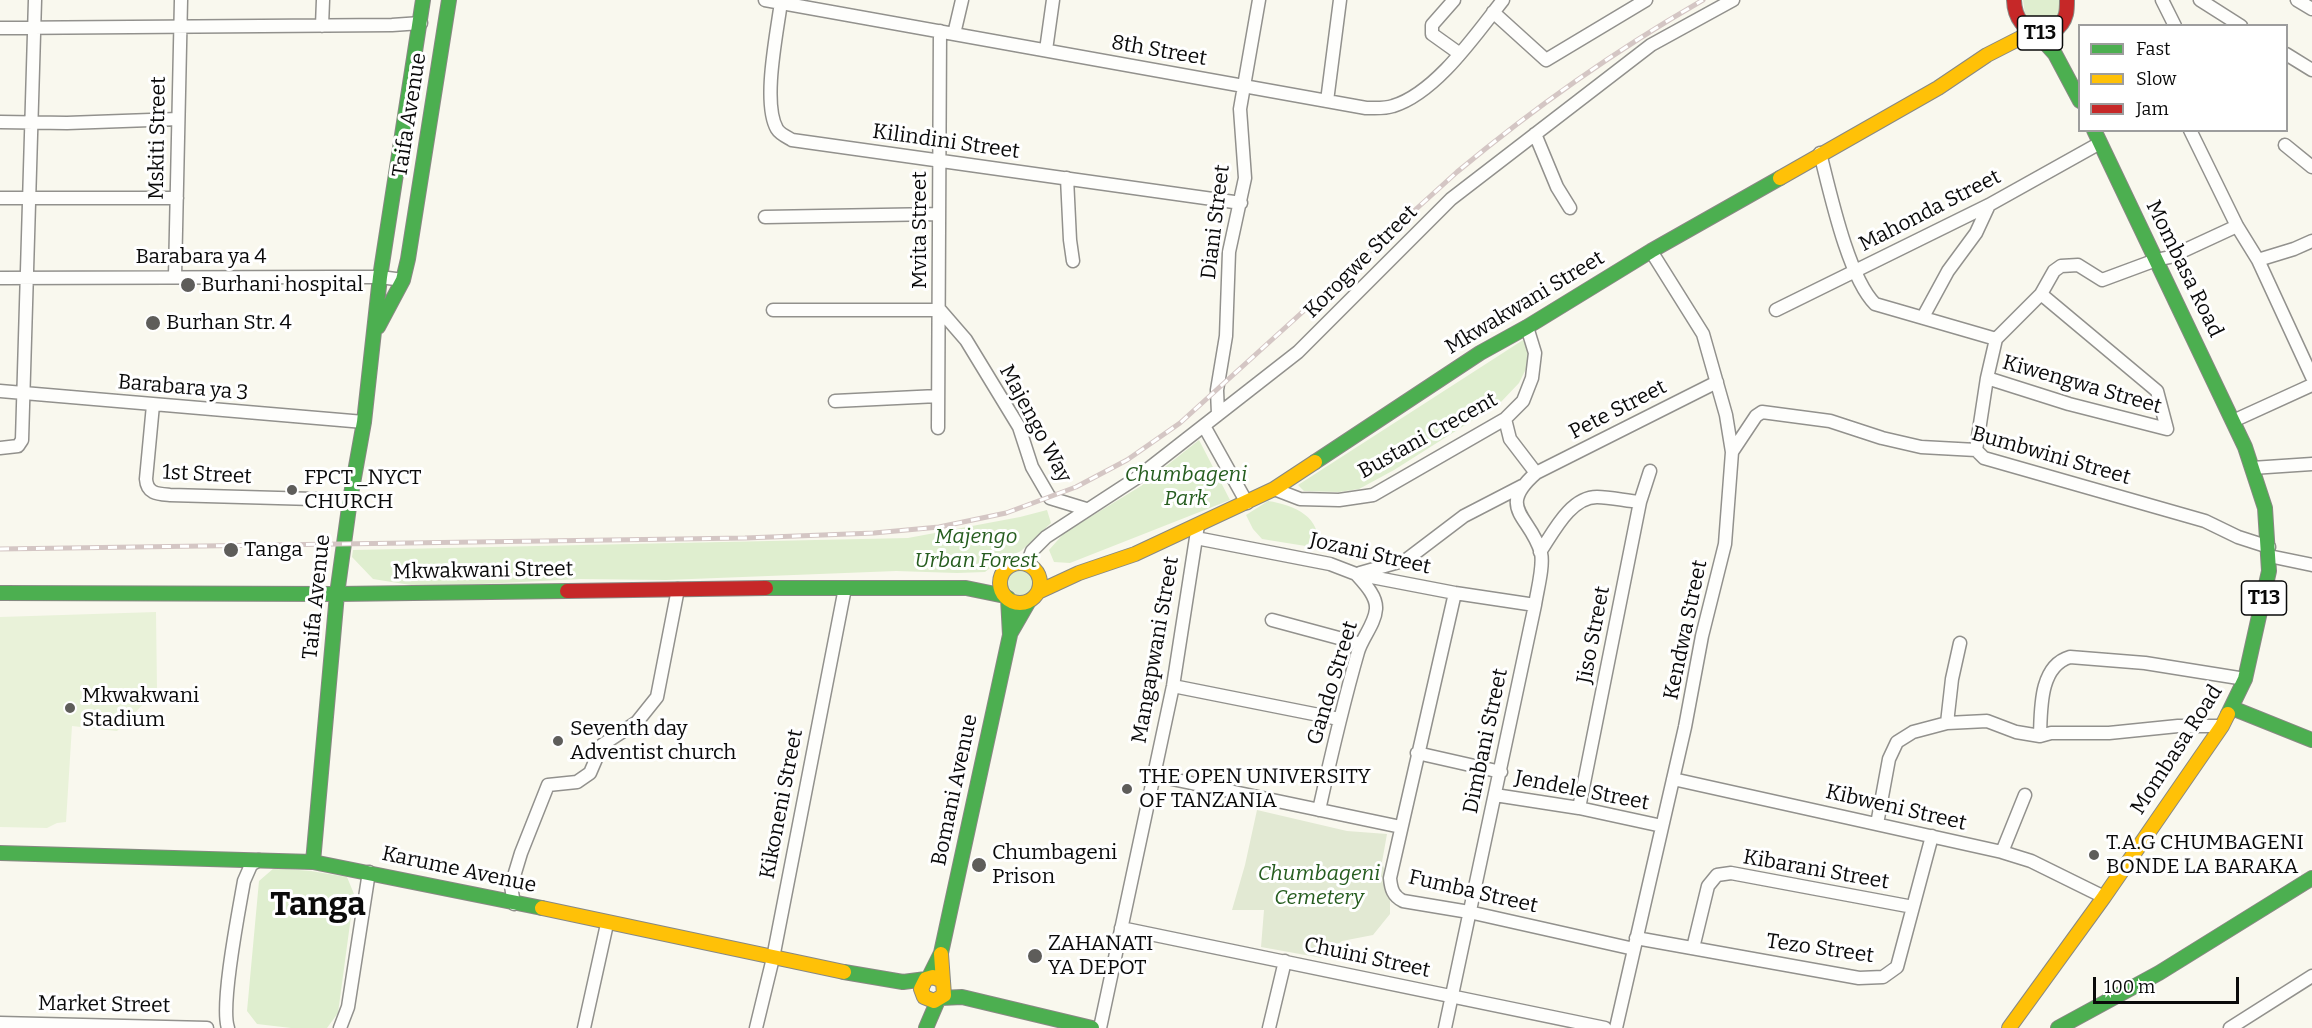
<!DOCTYPE html>
<style>
body{margin:0}
#map{position:relative;width:2312px;height:1028px;overflow:hidden;background:#f9f8ee;font-family:Bitter,serif}
canvas{display:block}
.legend{position:absolute;left:2078px;top:24px;width:210px;height:108px;box-sizing:border-box;background:#fff;border:2px solid #9d9d9d;margin:0;padding:8px 10px;list-style:none;font-size:18px;color:#0a0a0a}
.legend li{display:flex;align-items:center;gap:12px;height:30px}
.legend b{width:30px;border:2px solid #9d9d9d}
.scale{position:absolute;left:2093px;top:977px;width:146px;height:27px;box-sizing:border-box;border:3px solid #0a0a0a;border-top:0;padding-left:8px;font-size:18px;line-height:21px;white-space:nowrap;color:#0a0a0a;-webkit-text-stroke:4px #fff;paint-order:stroke}
</style>
<div id="map">
<canvas width="2312" height="1028"></canvas>
<ul class="legend">
<li><b style="height:8px;background:#4caf50"></b>Fast</li>
<li><b style="height:8px;background:#ffc107"></b>Slow</li>
<li><b style="height:8px;background:#c62828"></b>Jam</li>
</ul>
<div class="scale">100 m</div>
</div>
<script>
const context = document.querySelector('canvas').getContext('2d');
context.lineJoin = 'round';
function fill(path, color) { context.fillStyle = color; context.fill(path, 'evenodd'); }
function strokePath(path, color, width, dash) { context.strokeStyle = color; context.lineWidth = width; context.lineCap = dash ? 'butt' : 'round'; context.setLineDash(dash || []); context.stroke(path); }
function write(font, color, halo, rows, align = 'center') {
  context.font = font + ' Bitter,serif'; context.lineWidth = 6; context.setLineDash([]); context.textBaseline = 'middle'; context.strokeStyle = halo; context.fillStyle = color; for (const [text, x, y, turn = 0] of rows) {
    context.save(); context.translate(x, y); context.rotate((+turn || 0) * Math.PI / 180); context.textAlign = isNaN(turn) ? turn : align; if (halo) context.strokeText(text, 0, 0); context.fillText(text, 0, 0); context.restore();
  }
}
fill(new Path2D(`
 M2023,0H2062L2059,16L2041,25L2025,15Z
 M1523,340L1528,348V365L1519,383L1500,403L1394,470L1359,489L1339,492L1304,491L1298,485Z
 M1199,440L1230,500L1070,563L1054,562L1049,550L1064,533L1141,486Z
 M1268,501C1295,505 1322,517 1318,548L1262,539L1253,529L1246,515Z
 M1047,510L1051,523L1021,551L999,561L985,572L957,573L896,571L666,580L580,579L423,587L373,579L352,557L353,550L908,538L1020,517Z
 M1007 584a13 13 0 1 1 26 0a13 13 0 1 1-26 0Z
 M274,868L311,871L347,877L354,894L338,1013L327,1028H291L257,1024L247,1011L259,881Z`), '#dfeecf');
fill(new Path2D(`
 M1257,810L1347,831L1387,834L1382,862L1390,887V914L1373,935L1342,941L1322,958L1261,947L1264,910H1232L1245,865Z`), '#e2e9d3');
fill(new Path2D(`
 M156,612L157,690L117,731L72,726L66,822L57,823L47,828L0,827V617Z`), '#e9f2d9');
const street = new Path2D(`
 M765,0L1366,108C1375,108 1384,109 1393,106C1436,93 1476,34 1503,0
 M1454,0L1432,25V34L1460,54
 M2162,0L2175,26
 M2200,0L2241,26
 M2297,0L2312,9
 M781,2C777,33 762,103 777,129C780,134 787,137 792,140L1241,203
 M1493,12L1546,60L1646,0
 M322,26L323,0
 M0,28L392,25L421,23
 M954,34L962,0
 M1046,50L1053,0
 M2286,54L2312,70
 M1327,101L1340,0
 M0,122L67,123L178,119
 M2190,130L2237,226L2258,260L2294,249L2312,241
 M1535,134L1557,187L1570,208
 M2285,145L2312,167
 M1820,153C1830,192 1848,277 1875,304L1996,339
 M1067,178L1070,240L1073,261
 M0,198H177
 M765,217L939,214
 M2258,260L2312,377
 M175,276L181,0
 M0,278L337,277H380L403,280
 M2041,294L2157,391L2167,429
 M773,310H940L966,340L1019,427L1032,467L1050,498L1086,509
 M1776,310L1989,205L2100,143
 M1923,317L1948,271L1976,233L1989,205
 M1987,378L2069,404L2167,429
 M0,391L364,422
 M835,401L938,396
 M153,405L146,479C147,494 158,494 170,495L350,500
 M1218,414L1217,390L1226,336L1229,252L1245,178L1240,109L1259,0
 M1505,419L1510,439L1536,473
 M2233,421L2312,385
 M1204,426L1247,503
 M938,428L940,31
 M0,448L18,446L22,440L35,0
 M1976,450L1987,378L1996,339L2041,294L2054,271L2061,266L2078,265L2102,280L2156,260L2170,257L2237,226
 M1732,452L1756,416L1762,412L1830,421L1882,438L1921,447L1976,450L1984,458L2205,521L2238,537L2269,547
 M2252,468L2312,464
 M1274,489L1300,499L1339,500L1373,495L1505,419L1523,401L1532,378L1535,353L1527,327
 M1196,538L1330,564L1356,574L1455,593L1535,605
 M1540,552C1553,533 1570,497 1597,497C1611,497 1626,501 1640,502
 M2269,556L2312,565
 M1027,564L1032,551L1046,537L1138,477L1298,352L1451,199L1651,45L1733,0
 M1360,573L1406,560L1464,516L1522,486
 M1455,593L1390,878C1391,889 1393,896 1403,901L1469,912L1634,949
 M1272,620L1361,644
 M1173,686L1339,719
 M1947,723L1952,679L1960,643
 M2040,736C2041,710 2039,666 2070,657L2145,663L2245,679
 M1417,753L1501,772
 M1153,775L1401,827
 M1673,779L2002,852L2031,861L2104,897
 M1495,795L1579,808L1662,826
 M1579,808L1640,502L1650,471
 M1319,810C1331,756 1343,704 1358,652C1362,638 1375,624 1376,609C1377,596 1364,583 1356,574
 M1877,824L1889,759L1897,742L1913,732L1947,723L1987,721L2016,732L2040,736L2051,733H2109L2178,726H2222
 M2002,852L2025,795
 M514,904L511,886L521,853L548,785L577,782L590,773L602,745L637,722L657,697L678,589
 M1121,928L1605,1028
 M1636,938L1859,978L1883,977L1897,967L1932,836
 M1693,948L1708,886L1717,875L1731,873L1913,907
 M0,1023L207,1028
 M228,1028C220,1005 239,910 244,881L251,865L259,860
 M340,1028L348,1007L369,872
 M584,1028L607,924
 M756,1028L773,958L845,588
 M1100,1028L1173,686L1198,525
 M1269,1028L1285,961
 M1445,1028L1535,605C1537,591 1544,566 1541,553C1531,516 1495,509 1536,473L1717,382
 M1616,1028L1685,727L1702,636L1725,544L1732,452L1726,415L1703,334L1651,251
 M2230,1028L2312,976`);
const fast = new Path2D(`
 M423,0L380,277L364,422L350,500L337,594L567,591
 M2036,33L2055,54L2080,101
 M2094,130L2245,447L2265,508L2269,571L2245,679L2228,714
 M378,327L403,280L408,259L449,0
 M1315,462L1480,353L1527,327L1651,251L1780,178
 M766,588H966L1005,596
 M0,593L337,594L313,862
 M1010,634L1029,601
 M2232,708L2312,740
 M0,853L313,862L542,908
 M844,972L903,982L926,979
 M929,977L941,953L1010,635L1008,598
 M941,998L962,997L1092,1028
 M926,1028L938,1000
 M2058,1028L2159,973L2312,878`);
const slow = new Path2D(`
 M1780,178L1938,88L1987,55L2032,32
 M1000 583a20 20 0 1 1 40 0a20 20 0 1 1-40 0Z
 M1038,592L1079,573L1135,554L1274,489L1315,462
 M542,908L844,972
 M941,954L944,995L934,1001L924,997L921,989L926,979L933,977L943,981
 M2009,1028L2104,897L2222,726L2228,714`);
const jam = new Path2D(`
 M2014,0C2015,38 2058,45 2066,14C2067,10 2067,5 2067,0
 M567,591L766,588`);
strokePath(street, '#92918d', 15);
strokePath(fast, '#888883', 16);
strokePath(slow, '#888883', 16);
strokePath(jam, '#888883', 16);
strokePath(street, '#fefefc', 12);
strokePath(fast, '#4caf50', 14);
strokePath(slow, '#ffc107', 14);
strokePath(jam, '#c62828', 14);
const rail = new Path2D(`
 M0,549L745,538L874,533L939,527L1006,513L1076,487L1127,460L1180,423L1457,172C1535,107 1616,50 1703,0`);
strokePath(rail, '#d4c6c4', 5);
strokePath(rail, '#fff', 3, [9]);
for (const [x, y, r, color] of [
 [188,285,8,"#5e5d5a"],
 [153,323,8,"#5e5d5a"],
 [292,490,6,"#5e5d5a"],
 [231,550,8,"#5e5d5a"],
 [70,708,6,"#5e5d5a"],
 [558,741,6,"#5e5d5a"],
 [1127,789,6,"#5e5d5a"],
 [2094,855,6,"#5e5d5a"],
 [979,865,8,"#5e5d5a"],
 [1035,956,8,"#5e5d5a"]
]) { const dot = new Path2D(); dot.arc(x, y, r, 0, 2 * Math.PI); context.fillStyle = color; context.fill(dot); strokePath(dot, '#fff', 2); }
for (const [x, y, w] of [
 [2040,33,45],
 [2264,598,45]
]) { const box = new Path2D(); box.roundRect(x - w / 2, y - 17, w, 34, 4.5); context.fillStyle = '#fff'; context.fill(box); strokePath(box, '#0a0a0a', 1.5); }
write('bold 20px', '#0a0a0a', null, [
 ["T13",2040,33],
 ["T13",2264,598]
]);
write('21px', '#0a0a0a', '#fff', [
 ["8th Street",1159,51,10],
 ["Taifa Avenue",410,115,-81],
 ["Mskiti Street",158,138,-89],
 ["Kilindini Street",946,142,8],
 ["Mahonda Street",1930,211,-27],
 ["Diani Street",1216,222,-83],
 ["Mvita Street",920,230,-90],
 ["Barabara ya 4",201,257],
 ["Korogwe Street",1361,262,-45],
 ["Mombasa Road",2184,269,64],
 ["Mkwakwani Street",1525,303,-31],
 ["Kiwengwa Street",2082,385,16],
 ["Barabara ya 3",183,388,5],
 ["Pete Street",1618,410,-27],
 ["Majengo Way",1035,424,62],
 ["Bustani Crecent",1428,436,-29],
 ["Bumbwini Street",2051,456,16],
 ["1st Street",207,475,3],
 ["Jozani Street",1370,554,13],
 ["Mkwakwani Street",483,571,-1],
 ["Taifa Avenue",317,597,-84],
 ["Kendwa Street",1686,630,-78],
 ["Jiso Street",1594,635,-79],
 ["Mangapwani Street",1156,650,-80],
 ["Gando Street",1333,683,-73],
 ["Dimbani Street",1486,741,-78],
 ["Mombasa Road",2177,750,-57],
 ["Bomani Avenue",955,790,-78],
 ["Jendele Street",1582,791,11],
 ["Kikoneni Street",782,804,-79],
 ["Kibweni Street",1896,808,13],
 ["Karume Avenue",459,870,12],
 ["Kibarani Street",1816,870,10],
 ["Fumba Street",1473,892,13],
 ["Tezo Street",1820,949,8],
 ["Chuini Street",1367,958,12],
 ["Market Street",104,1005,1]
]);
write('21px', '#0a0a0a', '#fff', [
 ["Burhani hospital",201,285],
 ["Burhan Str. 4",166,323],
 ["FPCT _NYCT",304,478],
 ["CHURCH",304,502],
 ["Tanga",244,550],
 ["Mkwakwani",82,696],
 ["Stadium",82,720],
 ["Seventh day",570,729],
 ["Adventist church",570,753],
 ["THE OPEN UNIVERSITY",1139,777],
 ["OF TANZANIA",1139,801],
 ["T.A.G CHUMBAGENI",2106,843],
 ["BONDE LA BARAKA",2106,867],
 ["Chumbageni",992,853],
 ["Prison",992,877],
 ["ZAHANATI",1048,944],
 ["YA DEPOT",1048,968]
], 'left');
write('italic 21px', '#265d1f', '#fff', [
 ["Chumbageni",1186,475],
 ["Park",1186,499],
 ["Majengo",976,537],
 ["Urban Forest",976,561],
 ["Chumbageni",1319,874],
 ["Cemetery",1319,898]
]);
write('bold 33px', '#0a0a0a', '#fff', [
 ["Tanga",318,906]
]);
</script>
